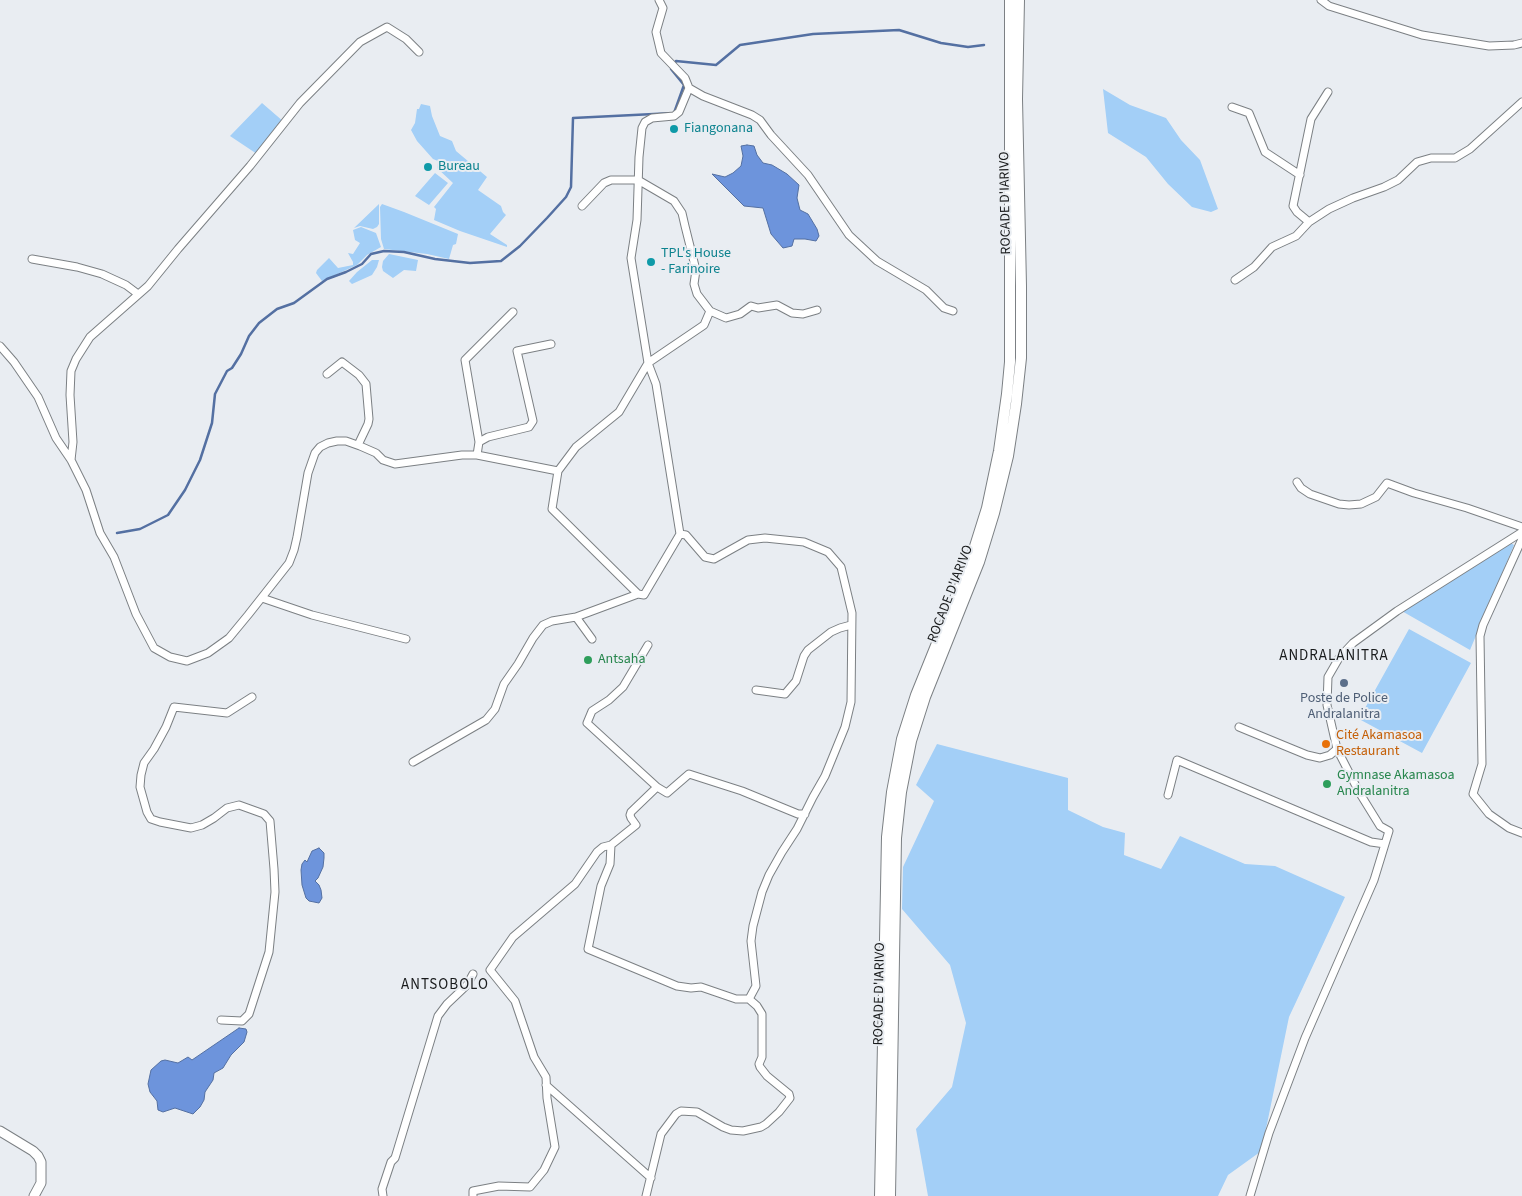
<!DOCTYPE html>
<html>
<head>
<meta charset="utf-8">
<style>
  body { margin:0 }
  canvas { display:block; background:#e9edf2 }
</style>
</head>
<body>
<canvas width="1522" height="1196"></canvas>
<script>
const c = document.querySelector('canvas').getContext('2d');
c.lineJoin = 'round';
function fill(path, color) { c.fillStyle = color; c.fill(path, 'evenodd'); }
const toPath = rows => new Path2D(rows.map(r => 'M' + r).join(''));
function stroke(path, color, width, dash) { c.strokeStyle = color; c.lineWidth = width; c.lineCap = dash ? 'butt' : 'round'; c.setLineDash(dash || []); c.stroke(path); }
function write(font, color, halo, rows, align = 'center') {
  c.font = font + ' "Source Sans 3",sans-serif'; c.lineWidth = 4; c.setLineDash([]); c.textBaseline = 'middle'; c.strokeStyle = halo; c.fillStyle = color; for (const [text, x, y, turn = 0] of rows) {
    c.save(); c.translate(x, y); c.rotate((+turn || 0) * Math.PI / 180); c.textAlign = isNaN(turn) ? turn : align; if (halo) c.strokeText(text, 0, 0); c.fillText(text, 0, 0); c.restore();
  }
}
fill(toPath([
  [1103,89,1130,105,1166,118,1181,140,1200,160,1218,209,1211,212,1192,207,1168,184,1146,157,1108,133],
  [262,103,284,122,257,154,230,136],
  [421,104,430,106,432,116,440,136,452,141,456,151,487,177,478,190,501,206,503,212,506,215,490,234,507,245,507,247,460,231,434,220,436,209,434,207,453,183,437,168,438,161,433,159,417,141,411,130,415,123,417,109,419,109],
  [435,173,448,183,429,205,415,196],
  [379,204,379,224,377,227,373,229,360,226,354,228],
  [382,204,404,212,458,234,456,244,453,245,449,259,427,254,384,249,381,239,380,207],
  [361,227,376,233,381,247,367,255,357,265,322,281,316,273,317,270,329,258,338,268,353,265,353,262,348,253,353,254,360,243,355,240,353,230],
  [389,254,418,260,416,271,404,270,393,278,383,271,382,267,383,261],
  [372,260,379,260,377,267,372,275,352,284,349,281,357,272],
  [1509,542,1514,545,1470,650,1400,610],
  [1409,629,1471,663,1422,753,1359,719],
  [937,744,1068,778,1068,810,1103,827,1125,833,1124,855,1161,869,1180,836,1245,864,1275,866,1345,897,1289,1017,1267,1124,1260,1152,1228,1175,1218,1196,928,1196,916,1129,952,1087,966,1023,950,965,902,909,903,867,934,801,916,785]
]), '#a3cff7');
const water = toPath([
  [747,145,754,146,757,155,763,163,772,165,787,174,799,185,797,198,800,210,808,214,817,229,819,236,816,241,805,239,794,239,792,246,783,248,771,234,763,208,744,206,712,174,725,177,733,173,741,166,743,156,741,146,747,145],
  [319,848,324,853,324,858,323,867,318,878,315,881,319,885,321,890,322,898,319,903,309,901,306,898,302,885,301,870,302,864,305,860,307,862,312,851,319,848],
  [239,1028,246,1029,247,1032,244,1042,231,1055,223,1068,214,1073,213,1080,205,1092,204,1100,200,1107,193,1114,175,1108,163,1112,158,1110,157,1101,150,1092,148,1084,151,1070,161,1061,165,1060,178,1063,188,1057,192,1060,239,1028]
]);
fill(water, '#6d94dc');
stroke(water, '#5470a2', 1);
stroke(toPath([
  [117,533,140,529,168,515,185,490,200,460,212,423,215,394,227,371,232,368,241,354,249,336,259,323,277,309,294,303,327,279,346,272,362,264,371,254,384,251,404,252,435,259,470,263,501,261,520,246,547,218,566,197,571,187,573,118,674,113,684,85,671,69,676,61,716,65,740,45,813,34,899,30,941,43,968,47,984,45]
]), '#5470a2', 2.5);
const minor = toPath([
  [659,0,663,8,656,32,661,53,685,78,689,88],
  [1321,0,1329,6,1422,35,1489,46,1514,45,1522,43],
  [1328,92,1311,119,1293,206,1297,212,1309,222,1329,209,1353,198,1384,187,1398,180,1417,162,1431,158,1455,158,1470,149,1522,102],
  [1232,107,1249,113,1265,152,1300,175],
  [582,206,604,183,611,180,638,180,674,201,682,213,685,226,696,270,694,284,697,294,710,311,704,325,648,363,619,412,576,447,558,471,552,509,638,594,644,595,680,534,686,535,705,557,714,559,748,540,765,538,804,542,828,552,841,567,852,613,851,702,845,727,825,776,813,797,797,829,782,852,769,875,762,892,753,926,751,941,756,986,749,999,757,1006,762,1014,762,1057,759,1064,760,1067,767,1076,789,1094,790,1098,779,1112,766,1124,761,1127,743,1131,731,1130,723,1127,697,1112,681,1111,676,1114,661,1134,646,1196],
  [32,259,77,267,102,274,126,285,138,294],
  [1235,280,1254,267,1272,247,1296,236,1309,222],
  [710,311,726,318,740,314,751,306,758,308,777,305,792,313,803,314,817,310],
  [0,346,14,362,38,397,56,438,71,460,86,490,100,533,114,557,136,614,154,648,170,657,187,661,208,653,229,638,248,615,289,563,294,550,297,537,308,473,315,453,320,447,328,443,337,441,346,441,360,446,376,453,383,460,395,464,462,455,477,455,558,471],
  [327,374,342,362,359,375,366,384,369,419,368,424,358,445],
  [479,442,465,360,513,312],
  [477,455,479,442,488,437,529,427,533,421,517,351,551,344],
  [71,460,73,442,70,395,71,371,76,359,90,337,148,286,178,249,250,166,300,103,360,42,387,27,406,39,419,52],
  [1297,482,1301,488,1310,494,1339,504,1349,505,1361,504,1376,497,1387,483,1414,493,1467,508,1522,527],
  [680,534,656,384,648,363,631,258,637,220,639,157,642,128,645,122,652,118,674,116,679,112,689,88,703,96,752,115,760,120,771,135,808,175,849,235,877,261,926,290,944,308,953,311],
  [1522,539,1483,625,1480,636,1482,764,1473,794,1489,814,1509,828,1522,833],
  [262,598,312,615,406,639],
  [576,617,592,639],
  [648,645,623,687,609,700,592,711,587,723,657,787],
  [756,690,785,694,796,681,804,656,808,650,831,632,840,628,851,625],
  [1239,727,1307,755,1320,758,1330,755,1337,749],
  [413,762,486,720,495,709,504,684,518,664,533,638,543,625,552,621,576,617,638,594],
  [1168,795,1177,760,1371,842,1385,844],
  [611,845,610,864,601,886,588,949,677,986,691,988,701,987,736,999,749,999],
  [221,1020,242,1021,249,1014,269,952,275,892,274,869,270,821,264,814,239,805,227,808,214,818,202,825,191,828,160,822,151,819,147,812,140,787,141,775,144,763,154,749,166,727,174,707,227,713,252,697],
  [546,1085,651,1178],
  [383,1196,382,1189,391,1162,395,1158,438,1016,447,1004,467,985,473,974],
  [473,1196,473,1191,499,1186,530,1187,544,1170,555,1147,547,1098,546,1077,534,1057,515,1001,490,970,513,937,575,884,597,852,603,847,611,845,636,825,631,818,630,815,631,812,657,787,667,793,689,774,742,791,798,814,805,814],
  [1250,1196,1269,1133,1305,1038,1374,880,1389,831,1380,826,1359,792,1337,749,1327,705,1328,677,1339,658,1353,643,1397,611,1522,532]
]);
const tertiary = toPath([
  [0,1131,33,1151,38,1156,41,1162,41,1183,34,1196]
]);
const secondary = toPath([
  [880,1196,887,837,892,792,902,739,916,695,971,559,987,508,999,451,1007,394,1010,362,1010,0],
  [890,1196,896,838,901,792,911,741,925,697,979,562,994,513,1008,456,1016,404,1021,358,1021,286,1017,99,1019,0]
]);
stroke(minor, '#7c8084', 9);
stroke(tertiary, '#7c8084', 11);
stroke(secondary, '#7c8084', 12);
stroke(minor, '#fff', 7);
stroke(tertiary, '#fff', 9);
stroke(secondary, '#fff', 10);
for (const [x, y, r, color] of [
  [674,129,5,"#0f9aa8"],
  [428,167,5,"#0f9aa8"],
  [651,262,5,"#0f9aa8"],
  [588,660,5,"#2e9e5b"],
  [1344,683,5,"#5c6f8a"],
  [1326,744,5,"#e8710a"],
  [1327,784,5,"#2e9e5b"]
]) { const dot = new Path2D(); dot.arc(x, y, r, 0, 2 * Math.PI); c.fillStyle = color; c.fill(dot); stroke(dot, '#e9edf2', 2); }
write('14px', '#0d838f', '#e9edf2', [
  ["Fiangonana",684,129],
  ["Bureau",438,167],
  ["TPL's House",661,254],
  ["- Farinoire",661,270]
], 'left');
write('14px', '#191b1c', '#e9edf2', [
  ["ROCADE D'IARIVO",1006,203,-91],
  ["ROCADE D'IARIVO",951,594,-69],
  ["ROCADE D'IARIVO",880,994,-89]
]);
write('14px', '#27864d', '#e9edf2', [
  ["Antsaha",598,660],
  ["Gymnase Akamasoa",1337,776],
  ["Andralanitra",1337,792]
], 'left');
write('14px', '#4e5e75', '#e9edf2', [
  ["Poste de Police",1344,699],
  ["Andralanitra",1344,715]
]);
write('14px', '#c56008', '#e9edf2', [
  ["Cité Akamasoa",1336,736],
  ["Restaurant",1336,752]
], 'left');
c.letterSpacing = '1px';
write('15px', '#191b1c', '#e9edf2', [
  ["ANDRALANITRA",1334,657],
  ["ANTSOBOLO",445,986]
]);
c.letterSpacing = '0px';
</script>
</body>
</html>
